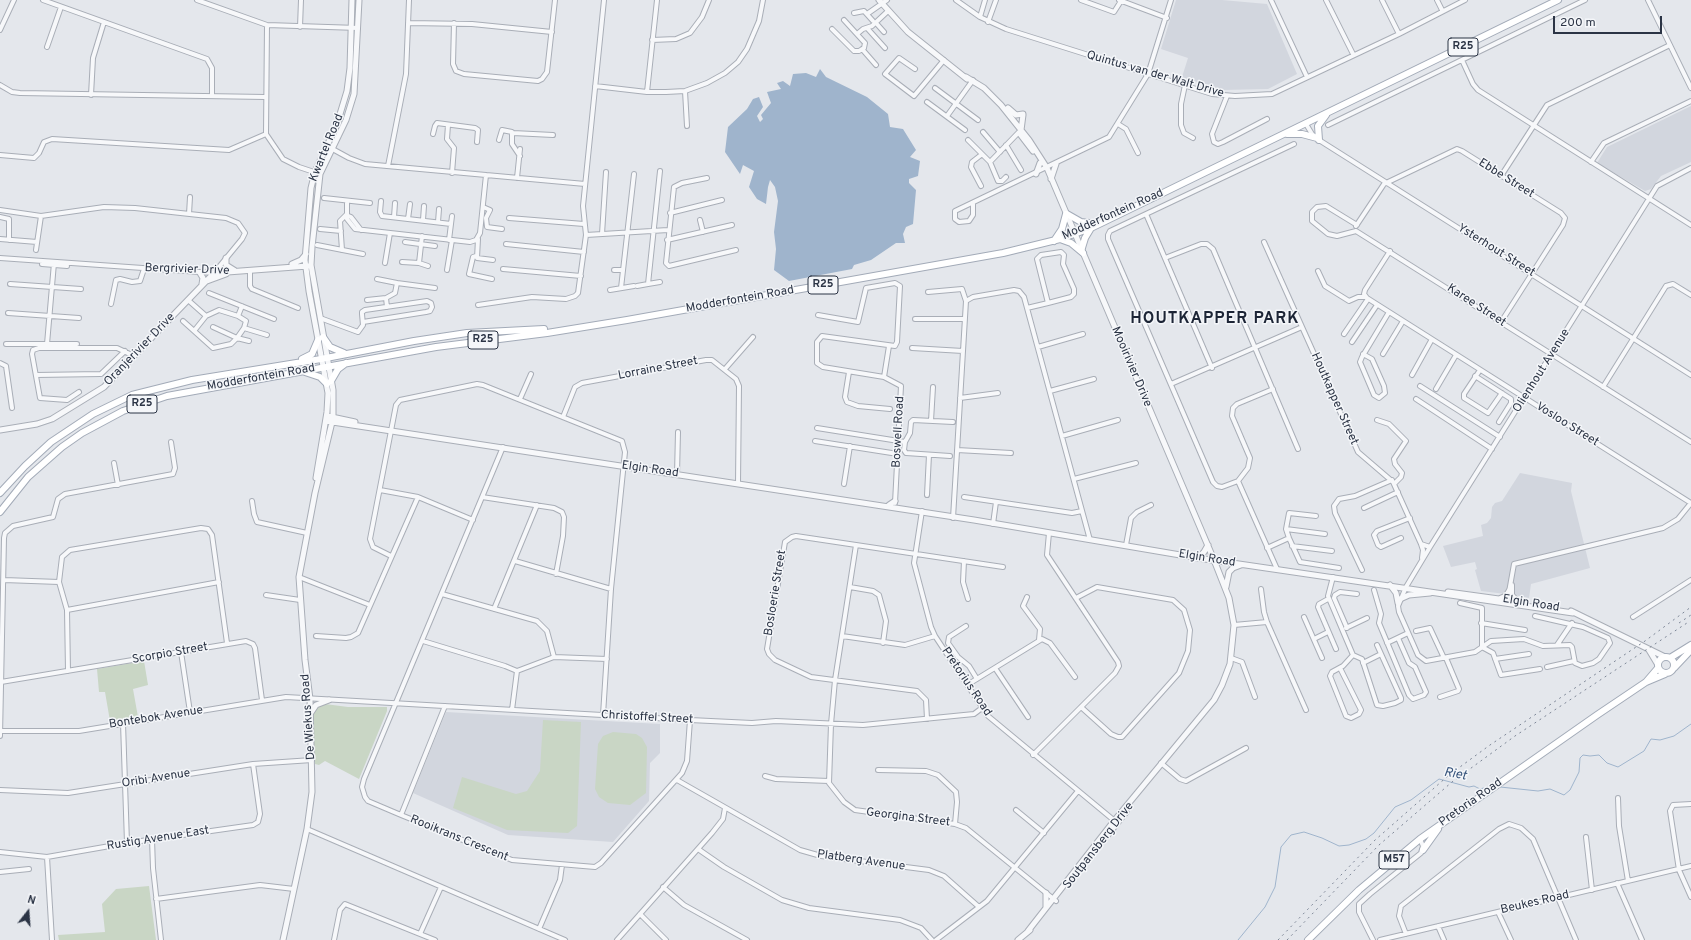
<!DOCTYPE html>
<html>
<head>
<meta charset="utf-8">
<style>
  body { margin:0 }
  #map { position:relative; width:1691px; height:940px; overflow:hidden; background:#e4e7ec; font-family:Overpass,sans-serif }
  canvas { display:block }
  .north { position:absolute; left:8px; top:892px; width:40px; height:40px; -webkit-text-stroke:3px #f4f6f9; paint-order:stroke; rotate:17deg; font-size:11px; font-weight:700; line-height:16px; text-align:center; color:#2b3445 }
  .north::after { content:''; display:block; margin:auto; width:14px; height:18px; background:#2b3445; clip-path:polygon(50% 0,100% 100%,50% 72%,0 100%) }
  .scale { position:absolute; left:1553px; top:16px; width:109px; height:18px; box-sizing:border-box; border:2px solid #2b3445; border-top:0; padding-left:5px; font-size:12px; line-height:14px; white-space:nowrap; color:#2b3445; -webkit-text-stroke:3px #f4f6f9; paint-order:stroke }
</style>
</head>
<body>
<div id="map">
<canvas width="1691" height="940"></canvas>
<div class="north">N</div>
<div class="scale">200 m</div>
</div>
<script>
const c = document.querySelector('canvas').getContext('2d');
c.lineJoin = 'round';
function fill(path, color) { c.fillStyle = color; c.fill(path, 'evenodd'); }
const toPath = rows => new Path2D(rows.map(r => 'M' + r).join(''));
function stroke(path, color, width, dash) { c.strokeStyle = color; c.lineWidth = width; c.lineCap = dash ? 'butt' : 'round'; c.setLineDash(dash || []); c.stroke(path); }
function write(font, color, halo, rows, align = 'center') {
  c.font = font + ' Overpass,sans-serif'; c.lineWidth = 3; c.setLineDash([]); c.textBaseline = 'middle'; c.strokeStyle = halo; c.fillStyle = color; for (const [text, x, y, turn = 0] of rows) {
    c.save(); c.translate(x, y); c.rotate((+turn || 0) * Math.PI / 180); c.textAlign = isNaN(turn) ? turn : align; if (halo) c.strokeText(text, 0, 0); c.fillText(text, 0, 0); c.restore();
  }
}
fill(toPath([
  [1176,0,1222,0,1267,4,1297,74,1268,89,1222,90,1182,77,1188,58,1161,49],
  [1691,106,1691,162,1661,176,1651,189,1645,191,1597,163,1607,147],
  [1520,473,1572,483,1571,491,1590,568,1531,584,1529,598,1514,595,1481,591,1475,570,1477,569,1475,562,1451,567,1443,546,1483,536,1481,525,1487,523,1491,518,1492,507,1495,503,1502,501],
  [446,712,660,724,660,753,650,763,649,801,613,842,508,835,413,793]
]), '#d2d6de');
fill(toPath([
  [144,661,148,685,133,689,138,717,110,721,105,692,99,692,97,669],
  [325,704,348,707,387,707,387,711,359,779,325,761,319,765,315,764,312,714,317,707],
  [543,720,581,722,577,826,568,833,507,830,453,808,462,777,516,794,527,791,540,771],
  [613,732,636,734,642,738,647,747,646,793,630,805,608,803,599,797,595,789,598,744,603,736],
  [149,886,156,940,59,940,58,935,105,932,102,904,116,889]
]), '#c9d6c5');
fill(toPath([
  [820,69,826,77,867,97,888,114,890,127,903,129,916,150,910,157,920,161,918,176,909,179,909,183,916,190,913,224,906,227,903,234,905,243,896,243,871,260,854,265,852,269,789,281,774,270,776,249,774,232,778,201,775,187,770,180,768,187,766,204,757,199,749,187,754,171,743,165,740,174,725,152,728,127,747,109,753,99,759,97,763,107,757,116,760,122,763,119,761,115,771,103,767,92,781,89,777,83,783,81,790,86,793,74,806,73,816,77]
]), '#9fb4cc');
stroke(toPath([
  [1500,787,1538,791,1550,789,1564,795,1570,790,1579,772,1580,758,1583,755,1590,756,1599,755,1607,763,1618,767,1644,751,1651,739,1660,740,1674,736,1691,724],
  [1238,940,1265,907,1275,887,1281,847,1291,835,1304,832,1322,838,1339,846,1349,845,1366,839,1374,833,1395,807,1411,800,1439,779,1469,787,1474,786,1480,789,1491,786]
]), '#9fb4cc', 1);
const minor = toPath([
  [43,0,207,59,212,68,212,96],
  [197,0,267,25,358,28],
  [956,0,980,17,1006,29,1212,94,1235,96,1272,94,1399,34,1465,0],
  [1081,0,1114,12,1121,1],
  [1119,0,1167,18],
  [1271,0,1307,77],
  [1326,0,1353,54],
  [1382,0,1399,34],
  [1437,0,1442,10],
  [1648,0,1691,88],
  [854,13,864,11,873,21],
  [867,14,887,0],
  [980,17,985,0],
  [988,22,996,0],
  [408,23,472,24,552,32],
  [454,23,453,64,456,71,464,74,538,81,542,79,547,72,555,0],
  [876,23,884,32],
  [267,25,266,134,283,159,299,167,317,173],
  [300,27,301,0],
  [867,28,885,48],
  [832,29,854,51,859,51,864,48,865,43,844,20],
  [0,30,14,0],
  [857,34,863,29,872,26,888,11],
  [652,40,676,39,690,33,702,17,709,0],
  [47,47,61,7],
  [862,49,876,65],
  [1462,60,1473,84,1478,90,1691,225],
  [915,69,899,58,885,74,914,96,944,60],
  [0,85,12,92,20,93,265,97],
  [1185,85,1181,104,1181,125,1184,133,1193,138],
  [595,86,647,92,666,92,685,91,707,83,725,73,738,62,747,49,759,21,763,0],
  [935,88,978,120],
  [685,91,687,126],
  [647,92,657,0],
  [91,95,93,58,104,22],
  [1227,96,1212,134,1214,142,1218,144,1223,142,1267,119],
  [927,102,965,130],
  [947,116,973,80],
  [1118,124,1126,129,1138,153],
  [1306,124,1312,134,1319,140,1691,375],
  [448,125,447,139,454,148,452,173],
  [1328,125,1585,0],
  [983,132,1000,152],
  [513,133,553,135],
  [433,134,435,126,437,123,475,128,478,130,477,142],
  [499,140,502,130,512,132,512,144,520,156],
  [968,140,990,162,1019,132],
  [1006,145,1021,170],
  [327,146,349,158,365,164,585,184],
  [0,155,34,158,39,153,44,142,52,139,229,150,266,134],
  [990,162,998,181,1002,181,1006,177],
  [1591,162,1604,143,1691,101],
  [388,166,406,74,409,0],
  [1501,176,1547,105,1670,45],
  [517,178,520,149],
  [707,178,682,183,674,187,666,263,669,266,736,250],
  [981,186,971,167,972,162,981,155],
  [324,198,370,203],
  [347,201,347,219,355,229,470,242,476,240,480,233,486,175],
  [381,201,380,212,382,216,451,224],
  [973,204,973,215,969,221,959,222,955,219,955,211,1109,137,1148,74,1171,0],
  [483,207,490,210,486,218,487,227,502,229],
  [0,210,41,216,104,207,135,208,226,218,238,223,245,233,242,239,214,273,0,258],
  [670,213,722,200],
  [189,214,190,197],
  [1146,214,1212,368],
  [346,215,351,217,361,230],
  [0,217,9,219,9,240],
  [394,217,395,203],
  [509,218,584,224],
  [408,219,410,204],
  [423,220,424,206],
  [700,220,703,232],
  [438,222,439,209],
  [1357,225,1326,206,1317,207,1312,212,1312,221,1328,234,1337,236,1356,231,1691,442],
  [1356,226,1384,184,1457,149,1462,151,1561,213,1565,218,1563,225,1501,322],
  [320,229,341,231],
  [602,234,606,172],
  [586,235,668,230],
  [422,236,419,263,428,266],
  [0,239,37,242],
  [478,239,477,258,493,260],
  [449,240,452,216],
  [667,240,732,225],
  [405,242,435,246],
  [1264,242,1358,452,1393,482,1421,544,1430,547],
  [506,244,584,252],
  [317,245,363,254],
  [36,250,41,216],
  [342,250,340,221,346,215],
  [1390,251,1365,290,1364,294,1367,298,1691,503],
  [476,256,473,257,469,274,492,279],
  [1165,258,1201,244,1207,244,1213,249,1298,449],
  [402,262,419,263],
  [385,263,390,233],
  [42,264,67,266],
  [503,269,581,276],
  [250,270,250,286,252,289,298,308],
  [447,270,452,240],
  [614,270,623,270],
  [1318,271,1325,286,1349,301,1358,297,1365,297],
  [377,279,397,283],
  [660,282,648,284,660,171],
  [10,284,81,289],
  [637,286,648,284],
  [621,288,634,174],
  [610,290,634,286],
  [928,292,962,289,966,301],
  [209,293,274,319],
  [386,298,395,293,397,283,435,288],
  [188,300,206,316,219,310,238,316],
  [367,300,386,298,387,307],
  [966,301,973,297,1014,290,1019,291,1024,297,1090,540],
  [111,304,116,280,120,279,132,282,140,281,144,269],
  [478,305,532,297,566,299,575,296,578,293,586,235,583,206,604,0],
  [242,306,238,316,246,321,244,328,267,335],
  [1027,308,1048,303,1071,297,1074,294,1074,289,1063,264,1064,255,1061,252,1041,255,1037,259,1048,303],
  [8,313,79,318],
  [818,315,858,322,866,288,895,283,900,286,897,342,895,346,822,336,817,342,817,363,823,367,884,377,901,386,895,503],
  [320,318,358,332,363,325,362,314,362,312,365,310,427,301,431,303,432,307,430,311,426,312,363,322],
  [915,319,964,319],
  [183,321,213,348,231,344,237,338,213,327],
  [244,328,237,338,249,341],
  [194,331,206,316],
  [1344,334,1368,299],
  [1352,342,1377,305],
  [6,344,77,344],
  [47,344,54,263],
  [1038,347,1083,334],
  [912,348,963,351],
  [1363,354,1372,359,1384,386,1385,393,1379,398,1374,395,1360,362,1362,357,1389,312],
  [1383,354,1403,321],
  [0,363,6,366,12,408],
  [725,369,753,337],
  [1480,370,1464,394,1464,398,1488,413,1502,393],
  [849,372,845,397,847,402,858,406,890,409],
  [36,375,101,374,125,351],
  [1412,375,1432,339],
  [1475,376,1511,399,1511,403,1499,422],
  [884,377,889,346],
  [1171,384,1302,327],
  [1420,386,1500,437],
  [1603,387,1666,286,1673,284,1691,295],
  [1436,389,1456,355],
  [1050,391,1094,379],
  [79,392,67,400,40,398,32,354,33,350,39,348,117,348,134,356],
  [960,398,998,393],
  [520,399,531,374],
  [1416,399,1492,449],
  [563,417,575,387,582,383,706,360,712,360,736,379,739,386,738,484],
  [1377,420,1389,424,1406,441,1394,459,1395,464,1402,473,1401,477,1394,484],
  [931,421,933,387],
  [817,428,905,442],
  [1062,436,1118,420],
  [815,441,898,454],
  [503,447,364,779,362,787,365,797,368,801,401,815,512,860,595,867,601,863,682,773,687,761,690,720],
  [957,450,1011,453],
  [950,456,906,453,904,450,905,442,910,433,911,422,913,420,953,422],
  [114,463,118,485],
  [677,474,678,432],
  [1074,479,1136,463],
  [1238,481,1222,487,1217,486,1213,482,1108,239,1108,235,1110,231,1294,144],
  [1238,481,1248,468,1250,458,1232,416,1233,408,1237,404,1273,389],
  [1238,481,1277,569],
  [844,484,850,446],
  [380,490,418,497,473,520],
  [927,495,929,455],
  [482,497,554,508,562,512,564,517,563,536,556,574],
  [964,497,1072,513,1082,511],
  [252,501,254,514,257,522,307,533],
  [1364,508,1398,492],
  [922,511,914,563,931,627,935,636,988,716,1116,822],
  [1316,516,1289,513,1286,529,1289,538,1300,562,1339,568],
  [953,518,966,301],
  [993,524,996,502],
  [1286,529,1325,534],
  [1401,538,1381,547,1378,545,1374,535,1377,531,1410,518],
  [1421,544,1423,550,1422,558],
  [856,545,835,680,831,724,829,783,844,802,855,810,955,824,966,828,1056,901],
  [1126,545,1131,518,1137,512,1151,505],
  [1292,546,1332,551],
  [1267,548,1289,538],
  [391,556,373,547,370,539,396,405,400,400,477,384,483,385,622,441,625,452,611,589,603,715],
  [515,561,611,589],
  [964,561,963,582,968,599],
  [1362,570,1335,513,1334,506,1339,499,1355,496,1392,480],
  [299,577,370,605],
  [1333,577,1328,596,1353,655],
  [4,580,59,582],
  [1512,585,1512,595,1519,602],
  [850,587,873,591,879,595,886,621,883,643],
  [1261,589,1264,612,1267,622],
  [1374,590,1381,614,1379,623,1409,695,1413,699,1424,695,1426,692,1415,667,1409,663,1398,638],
  [442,594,537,621,547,631,554,657],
  [266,595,300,600],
  [1027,597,1023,606,1040,629,1039,640],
  [1076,598,1097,587,1173,600,1184,610,1190,630,1188,651,1179,673,1122,737,1118,737,1111,734,1081,707],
  [1328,599,1319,604,1318,607,1336,649],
  [1460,603,1482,608,1482,647],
  [1507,603,1514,564,1663,528,1678,519,1691,503],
  [494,609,537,505],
  [67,610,219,582],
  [1535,616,1583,627,1608,638,1610,643,1599,659,1593,663,1582,666,1575,663,1572,647,1570,645,1543,646,1524,639,1491,641,1475,652,1426,661,1418,655,1399,612,1398,606,1406,587,1430,547,1657,186,1691,168],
  [1304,617,1322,658],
  [1633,617,1691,580],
  [1481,623,1525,630],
  [1234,625,1267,622,1306,710],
  [966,626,949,637,948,643,958,657,969,666,977,679],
  [1346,628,1367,618],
  [1347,628,1334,598,1335,595,1340,592,1357,594],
  [1416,631,1430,628,1444,658],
  [316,636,346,638,351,637,358,633,418,497],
  [842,636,905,645,935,636],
  [1314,639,1328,632],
  [423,641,505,666,517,671],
  [1387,643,1408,633],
  [1557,645,1572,623],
  [1482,647,1493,653,1501,675,1540,669],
  [181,652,190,712],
  [1353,655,1362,659,1377,705,1383,706,1395,703,1401,700,1401,698,1377,645],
  [1231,658,1242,662,1255,697],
  [1495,659,1529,654],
  [1363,663,1381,654],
  [1547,667,1574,661],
  [995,668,1028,717],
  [1340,668,1361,710,1359,714,1351,718,1346,716,1330,676,1332,672,1343,666,1353,655],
  [68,671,67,610,59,582,62,557,70,550,201,528,208,529,212,535,227,643],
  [1,682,246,641,253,644,255,648,262,700],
  [967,685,1042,639,1050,643,1075,677],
  [1440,697,1458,691,1459,689,1446,658],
  [512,710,517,671,554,657,607,659],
  [927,719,926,700,917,691,811,677,775,660,769,654,767,649,785,542,792,537,796,536,1003,567],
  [123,723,127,843],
  [0,731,79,731,286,697,690,720,752,723,776,721,863,725,974,714,982,708],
  [0,736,4,538,5,533,13,526,53,517,58,499,65,494,173,474,175,468,171,442],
  [1033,755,1115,673,1119,666,1118,662,1047,555,1049,533],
  [1161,763,1180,779,1186,781,1246,748],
  [878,770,926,771,938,775,956,792,957,802,955,824],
  [765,776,776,779,829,781],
  [677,780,800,850,821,856,929,870,944,876,979,907],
  [0,790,68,793,253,764,312,760],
  [1618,798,1619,826,1628,881],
  [1691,804,1673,805,1670,811,1679,870,1691,897],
  [1016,810,1044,833],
  [401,815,445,706],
  [307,829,565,940],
  [1586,837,1592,890],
  [152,839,153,868,161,940],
  [698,849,724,867,782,900,809,908,900,920,921,928,932,940],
  [0,852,47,857,127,843,253,825,258,822,260,814,253,764],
  [47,857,52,940],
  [0,872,29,869],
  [1617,883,1642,940],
  [663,887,684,905,747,940],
  [156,899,260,885,294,889],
  [1498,912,1511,940],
  [640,914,666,940],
  [1438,926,1444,940],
  [539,929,560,880,562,865],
  [420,934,441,887],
  [1406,934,1399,916,1401,906,1499,829,1509,824,1521,828,1533,839,1576,940],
  [334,940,340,910,345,904,435,940],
  [617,940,712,833,723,819,725,808],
  [936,940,987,901,1078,791],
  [1373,940,1359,912,1359,904,1370,894,1421,853,1423,846,1420,839],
  [1380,940,1691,866]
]);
const tertiary = toPath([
  [879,0,908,32,967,79],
  [966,77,984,88,1001,105,1029,140,1047,168,1214,560,1229,598,1234,625,1230,664,1222,685,1214,700,1114,821,1028,931],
  [1008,108,1016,115,1023,114],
  [1021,130,1023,115],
  [1020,134,1033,151],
  [1036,174,1040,163],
  [1051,179,1056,164],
  [226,258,226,265,234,270],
  [292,264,301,260,306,254],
  [200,273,203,278,202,284],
  [207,281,226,274],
  [327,416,355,422],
  [326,421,974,520,1198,558,1573,613],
  [0,430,37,424,52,419,104,387,214,273,308,266],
  [316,478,327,412,328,393,309,291,305,260,311,188,315,172,337,124,347,91,350,68,352,0],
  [889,505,895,501],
  [1198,558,1204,552,1208,545],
  [1390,585,1396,593,1398,603],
  [1226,587,1229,572,1233,568,1241,565],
  [1448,592,1506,600],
  [1400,599,1409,595,1430,593],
  [1499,599,1506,596,1509,591],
  [1571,611,1665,657],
  [1649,650,1658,665],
  [310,714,316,705,329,700],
  [1106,837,1126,812],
  [1046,907,1046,893],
  [283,940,307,829,312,792,310,699,305,660,299,577,315,493,333,418,333,390,311,265,312,247,320,174,346,120,354,94,359,0],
  [1018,940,1030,930]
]);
const primary = toPath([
  [1287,134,1302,134,1317,138],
  [1319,140,1318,126,1326,115],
  [1067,214,1081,222,1097,224],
  [1060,239,1071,243,1083,253],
  [1054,241,1062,229,1066,214],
  [1081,251,1085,238,1091,228],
  [323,337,330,347,344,353],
  [302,359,312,354,318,340],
  [305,372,320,377,327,384],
  [331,381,338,369,346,363],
  [0,493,25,466,51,442,93,414,132,395,192,380,321,359,414,341,467,333,544,329],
  [0,512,28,477,62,447,82,433,123,411,167,396,436,347,547,333,627,320,1003,253,1060,239,1091,228,1124,212,1558,0],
  '1658 665a8 8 0 1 1 16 0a8 8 0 1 1-16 0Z',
  [1670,658,1691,645],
  [1674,668,1691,650],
  [1646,682,1658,668],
  [1423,850,1438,829],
  [1308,940,1359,890,1420,839,1597,715,1646,682,1665,674]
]);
stroke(minor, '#a9aeb7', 6);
stroke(tertiary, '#a9aeb7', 7);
stroke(primary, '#a3abb8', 8);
stroke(minor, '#f7f8fa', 4);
stroke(tertiary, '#f7f8fa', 5);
stroke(primary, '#fff', 6);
stroke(toPath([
  [1679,623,1691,615],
  [1278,940,1374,841,1449,775,1490,745,1645,641,1691,607],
  [1287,940,1379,845,1452,782,1515,736,1687,623]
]), '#7d8696', 1, [2, 4]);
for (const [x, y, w] of [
  [1463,47,30],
  [823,285,30],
  [483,340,30],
  [142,404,30],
  [1394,860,30]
]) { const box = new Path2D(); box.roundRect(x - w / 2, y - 9, w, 18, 3); c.fillStyle = '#f4f6f9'; c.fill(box); stroke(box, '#2b3445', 1); }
write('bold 11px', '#2b3445', null, [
  ["R25",1463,47],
  ["R25",823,285],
  ["R25",483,340],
  ["R25",142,404],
  ["M57",1394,860]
]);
write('12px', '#2b3445', '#f4f6f9', [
  ["Quintus van der Walt Drive",1155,75,16],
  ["Kwartel Road",327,148,-68],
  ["Ebbe Street",1506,179,32],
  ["Modderfontein Road",1113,215,-24],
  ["Ysterhout Street",1496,251,32],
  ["Bergrivier Drive",187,270,2],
  ["Modderfontein Road",740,300,-10],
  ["Karee Street",1476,306,33],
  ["Oranjerivier Drive",140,350,-46],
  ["Mooirivier Drive",1131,367,67],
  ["Lorraine Street",658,369,-11],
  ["Olienhout Avenue",1542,371,-58],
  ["Modderfontein Road",261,378,-10],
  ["Houtkapper Street",1334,399,66],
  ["Vosloo Street",1567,425,32],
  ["Boswell Road",899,432,-87],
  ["Elgin Road",650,470,8],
  ["Elgin Road",1207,559,9],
  ["Bosloerie Street",776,593,-81],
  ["Elgin Road",1531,604,9],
  ["Scorpio Street",170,654,-10],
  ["Pretorius Road",966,682,56],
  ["De Wiekus Road",309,717,-94],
  ["Bontebok Avenue",156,718,-9],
  ["Christoffel Street",647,718,3],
  ["Oribi Avenue",156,779,-9],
  ["Pretoria Road",1471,803,-35],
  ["Georgina Street",908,818,7],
  ["Rustig Avenue East",158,839,-9],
  ["Rooikrans Crescent",459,839,22],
  ["Soutpansberg Drive",1099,846,-52],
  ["Platberg Avenue",861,861,8],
  ["Beukes Road",1535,903,-13]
]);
write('italic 13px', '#34527a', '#f4f6f9', [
  ["Riet",1455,775,10]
]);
c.letterSpacing = '1px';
write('bold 16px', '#1d2536', '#f4f6f9', [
  ["HOUTKAPPER PARK",1215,320]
]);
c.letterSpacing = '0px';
</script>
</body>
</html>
